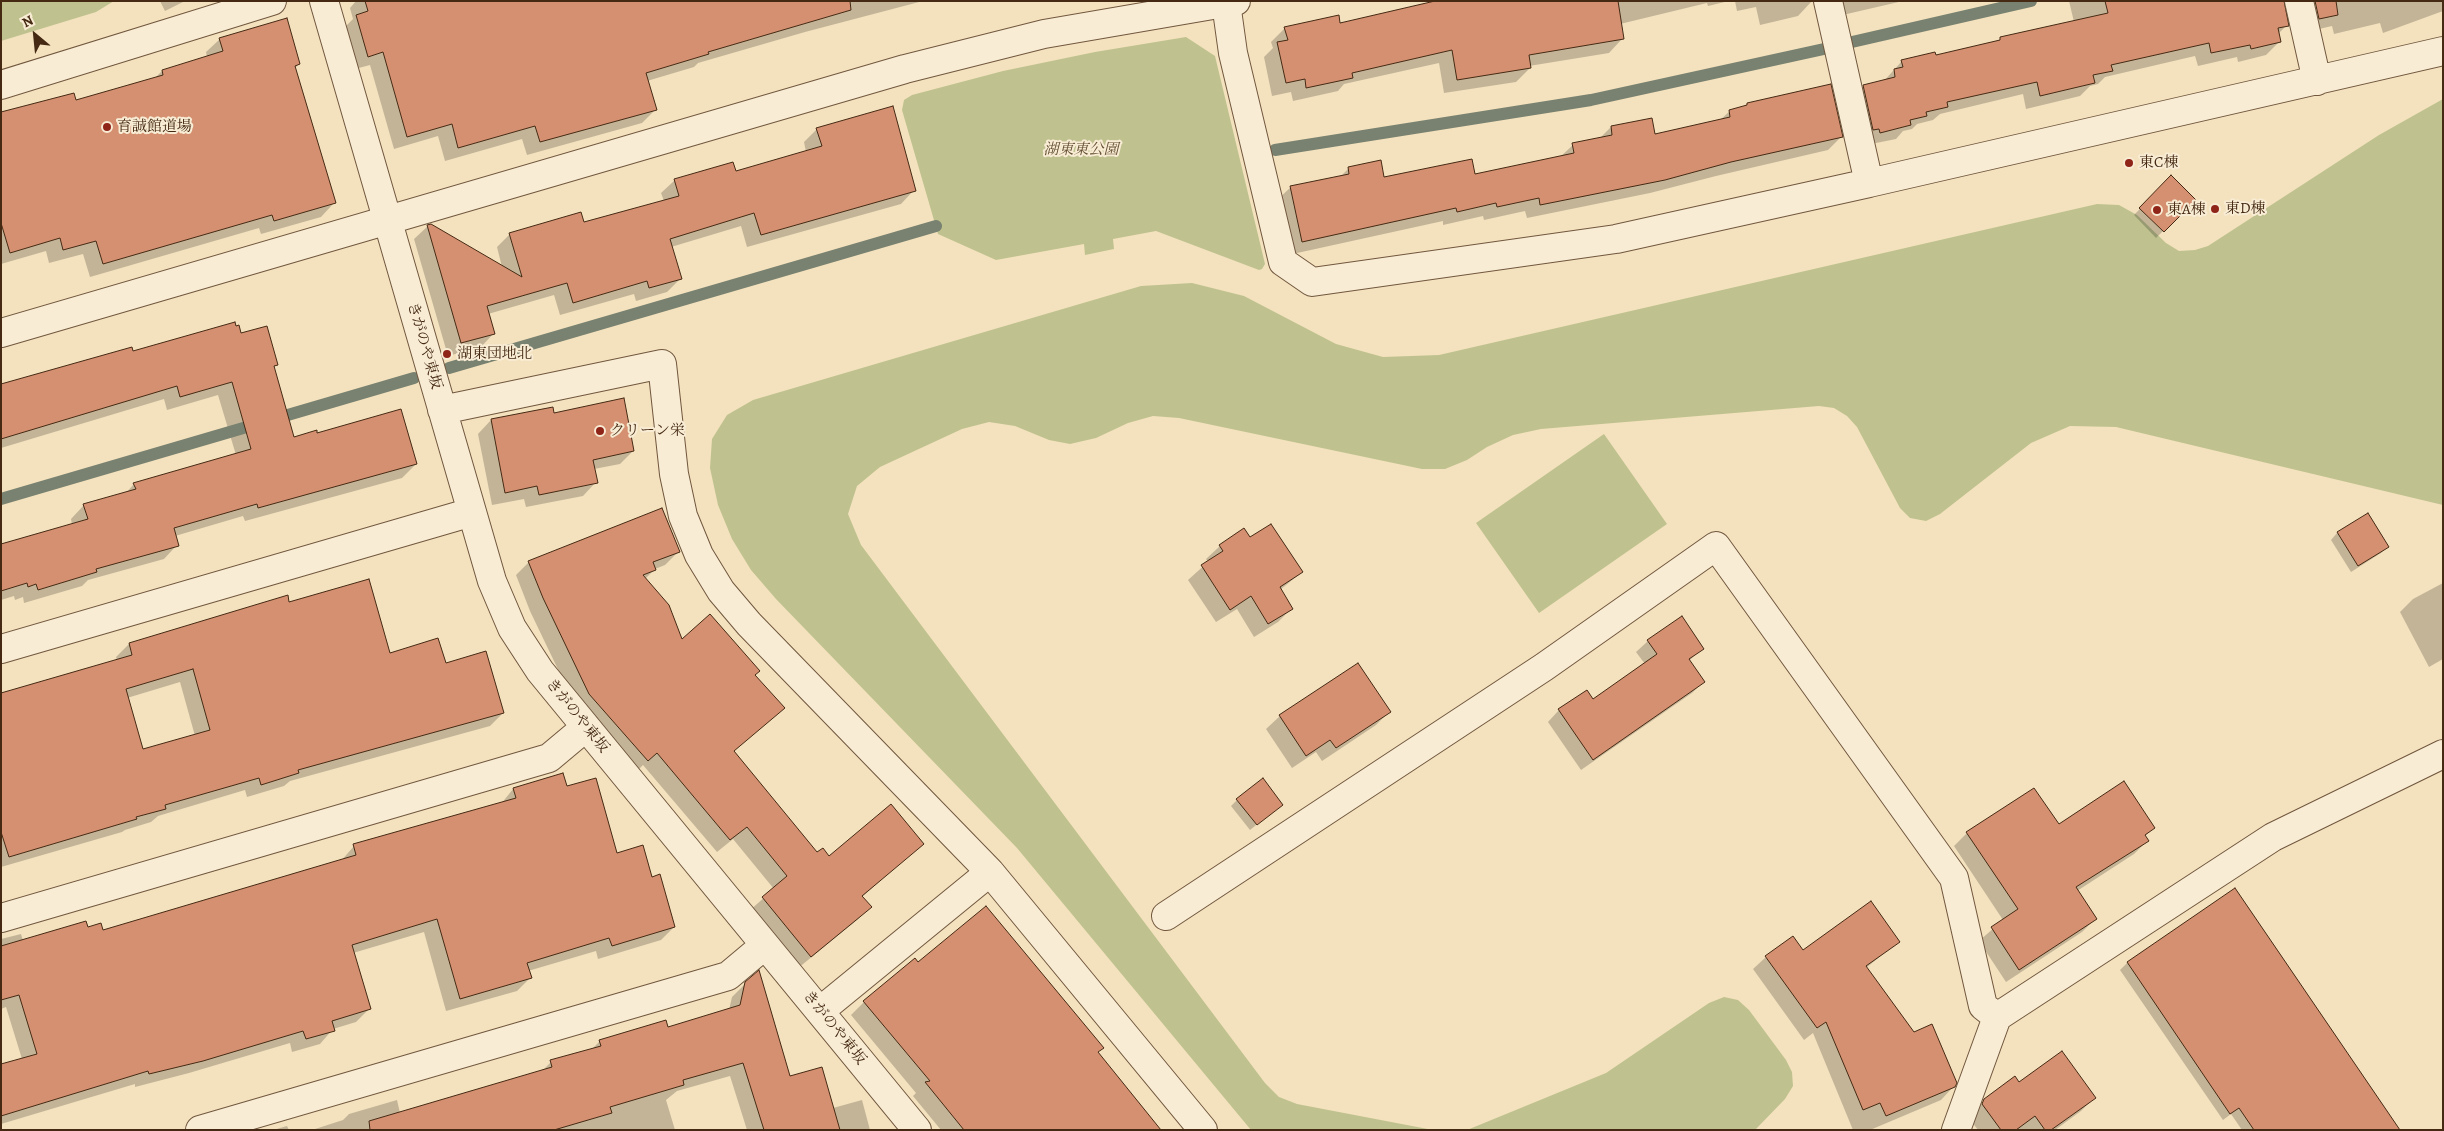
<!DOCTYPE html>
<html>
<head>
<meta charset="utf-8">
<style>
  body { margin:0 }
  #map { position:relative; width:2444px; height:1131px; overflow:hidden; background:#f4e2be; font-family:Alegreya,serif }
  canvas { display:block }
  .frame { position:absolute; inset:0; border:2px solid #452913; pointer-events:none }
  .north { position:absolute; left:10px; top:10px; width:50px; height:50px; -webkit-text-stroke:4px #f8ecd5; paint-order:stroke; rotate:332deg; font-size:14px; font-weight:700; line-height:20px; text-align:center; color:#452913 }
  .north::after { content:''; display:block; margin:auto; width:18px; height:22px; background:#452913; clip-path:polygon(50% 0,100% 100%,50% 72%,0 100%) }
</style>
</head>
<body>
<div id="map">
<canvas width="2444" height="1131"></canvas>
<div class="frame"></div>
<div class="north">N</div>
</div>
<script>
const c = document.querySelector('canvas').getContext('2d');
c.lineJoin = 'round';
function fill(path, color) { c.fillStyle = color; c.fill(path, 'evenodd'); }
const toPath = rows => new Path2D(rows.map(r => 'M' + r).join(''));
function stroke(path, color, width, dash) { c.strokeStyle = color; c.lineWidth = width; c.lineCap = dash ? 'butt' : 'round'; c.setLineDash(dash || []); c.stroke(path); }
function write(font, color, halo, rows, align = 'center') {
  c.font = font + ' Alegreya,"Noto Serif JP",serif'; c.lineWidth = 4; c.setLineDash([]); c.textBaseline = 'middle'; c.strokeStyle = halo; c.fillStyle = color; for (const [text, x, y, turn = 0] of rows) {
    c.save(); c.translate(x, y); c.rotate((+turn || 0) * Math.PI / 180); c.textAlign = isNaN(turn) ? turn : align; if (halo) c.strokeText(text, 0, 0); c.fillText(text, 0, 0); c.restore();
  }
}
fill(toPath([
  [1,1,114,1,96,12,1,41],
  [1186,37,1215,56,1265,264,1262,269,1259,270,1156,231,1113,239,1114,249,1085,255,1084,244,996,260,938,234,902,110,904,100,912,95,1003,71,1095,52],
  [2443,99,2443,505,2116,427,2070,426,2031,443,1940,514,1926,521,1910,518,1900,508,1857,427,1847,416,1834,408,1819,406,1541,429,1513,435,1487,447,1467,460,1445,469,1422,469,1179,418,1153,416,1128,423,1096,438,1070,444,1049,440,1015,426,989,422,962,429,880,467,857,486,848,514,861,545,1265,1083,1279,1097,1297,1104,1433,1130,1251,1130,1017,848,776,599,751,570,732,539,718,505,710,468,712,439,727,415,753,400,1141,286,1192,283,1244,296,1336,344,1383,357,1439,355,2097,204,2119,205,2137,215,2166,243,2179,251,2195,250,2208,246,2379,135],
  [1604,434,1667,524,1539,613,1476,523],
  [1724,997,1738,1000,1749,1010,1786,1060,1792,1072,1793,1086,1785,1099,1755,1130,1467,1130,1606,1073,1709,1003]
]), '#bfc28f');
fill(toPath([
  [160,1,185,1,165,11],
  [356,1,923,1,805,32,698,63,694,67,647,81,656,109,642,123,527,155,522,139,445,161,438,136,394,149,370,65,355,69,343,29,353,19,350,8],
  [1439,1,1729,1,1708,6,1707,3,1620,24,1622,39,1609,53,1529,66,1530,68,1516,82,1444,93,1439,63,1344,84,1338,91,1293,101,1291,92,1272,96,1264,57,1273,48,1271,42,1285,28,1339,24],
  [1735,1,1812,1,1798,16,1760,25,1756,7,1737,11],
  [1822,1,1903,1,1834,17],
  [2069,1,2261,1,2287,25,2278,34,2280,41,2266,55,2238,62,2237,57,2198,66,2195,56,2105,77,2098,84,2090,86,2080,96,2026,109,2023,94,1940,114,1933,120,1917,124,1912,129,1903,131,1896,139,1866,145,1850,100,1864,86,1883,82,1902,61,1935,56,2074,22],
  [2299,1,2443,1,2443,11,2383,33,2380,23,2334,34,2332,26,2306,32],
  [220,39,299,64,295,68,334,203,321,217,261,234,259,228,90,277,83,254,49,263,46,251,1,264,1,119,75,102,154,79,162,71,207,57,206,52],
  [1747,104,1841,137,1828,150,1716,176,1650,193,1527,218,1525,211,1484,220,1483,216,1443,225,1443,221,1288,255,1277,200,1291,187,1340,177,1349,168,1383,178,1474,175,1560,157,1573,145,1599,139,1611,127,1654,135,1720,120,1730,111,1743,108],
  [817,129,914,190,901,204,747,247,741,226,671,247,680,279,667,292,636,301,634,294,560,315,554,295,488,314,494,333,481,347,448,356,414,239,428,226,502,267,497,247,510,234,583,224,664,201,661,193,675,180,735,173,806,152,804,142],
  [2171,177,2194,200,2156,238,2134,215],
  [240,335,276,365,273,368,294,438,316,434,416,464,402,478,245,521,243,516,175,536,177,545,164,559,88,580,82,586,24,603,23,597,15,600,14,596,1,600,1,544,72,525,71,519,84,505,125,494,134,484,236,455,218,395,167,410,164,399,1,448,1,392,132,353],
  [552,408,553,414,633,451,620,464,594,469,596,482,583,496,526,507,524,499,492,505,478,434,491,420],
  [2367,515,2387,547,2381,553,2351,572,2331,540,2337,533],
  [1249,539,1302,572,1280,590,1291,609,1278,622,1254,637,1237,609,1216,622,1188,580,1208,562,1206,559,1220,546],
  [678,552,665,565,655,569,645,579,681,641,754,675,783,708,733,752,817,854,829,857,922,844,862,897,870,907,857,920,797,969,749,911,774,889,733,839,717,852,643,765,634,774,576,707,530,611,516,575,529,562],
  [2443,583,2443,659,2429,667,2400,612,2413,599],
  [287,597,289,604,389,654,445,664,503,713,490,726,290,781,284,786,247,797,245,790,158,816,151,822,125,830,122,832,1,867,1,693,117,661,116,657,129,644],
  [180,682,195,736,142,751,127,698],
  [1681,618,1702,648,1689,661,1703,682,1692,693,1581,770,1548,722,1559,710,1587,691,1593,701,1645,664,1636,652,1648,641],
  [1389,712,1376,725,1322,761,1316,752,1292,768,1266,729,1280,716],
  [566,787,616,854,651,878,674,927,661,940,598,959,596,951,528,971,530,978,517,991,446,1011,424,932,353,953,369,1009,356,1022,333,1029,320,1044,292,1052,290,1043,189,1073,135,1087,135,1084,1,1124,1,1065,22,1059,6,1007,1,1009,1,939,21,934,23,941,87,929,102,931,341,861,354,846,501,804,513,789],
  [1237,800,1281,805,1250,830,1231,806],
  [2058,826,2153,828,2144,837,2147,841,2134,854,2077,891,2095,919,2082,932,2006,982,1979,941,2003,920,1954,846,1967,833],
  [2234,890,2398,1130,2242,1130,2231,1114,2223,1120,2120,970,2127,963],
  [1899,941,1866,968,1954,1086,1941,1100,1870,1130,1853,1130,1813,1033,1804,1040,1753,969,1766,957],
  [918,964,1097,1053,1160,1130,941,1130,913,1096,916,1093,851,1015,864,1002],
  [746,983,790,1078,833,1108,862,1100,870,1130,747,1130,730,1076,677,1091,666,1100,675,1130,312,1130,343,1120,349,1114,397,1100,400,1113,541,1072,551,1062,591,1050,600,1041,667,1028,729,1010,732,997],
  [2018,1084,2094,1098,2081,1111,2055,1130,1978,1130,1969,1118,1971,1114,1985,1100],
  [287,1126,289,1130,273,1130]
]), '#0003');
stroke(toPath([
  [1852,42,2031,1],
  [1275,150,1591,100,1824,49],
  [449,368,936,226],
  [1,499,414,378]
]), '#798270', 12);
const building = toPath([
  [365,1,850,1,851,10,708,52,709,54,646,73,657,110,540,142,535,126,458,148,452,124,407,137,383,52,368,57,356,15,368,11,365,1],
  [1435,1,1618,1,1624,39,1529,55,1531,68,1457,80,1452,50,1352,73,1353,78,1306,88,1305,79,1286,83,1277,42,1288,40,1284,27,1339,15,1340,23,1435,1],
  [2105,1,2284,1,2289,26,2278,28,2281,42,2251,49,2250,45,2211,53,2209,43,2111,65,2113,71,2093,75,2095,83,2040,96,2037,82,1947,102,1948,107,1926,112,1927,116,1910,120,1911,125,1880,133,1879,129,1873,130,1863,85,1895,77,1894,69,1903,67,1901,60,1935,52,1936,55,2000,40,2000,37,2108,13,2105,1],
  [2315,1,2336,1,2338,15,2319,19,2315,1],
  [287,18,300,64,295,66,336,203,274,221,272,215,103,264,96,241,63,250,60,238,10,253,1,223,1,112,74,93,76,100,163,75,162,70,223,51,219,38,287,18],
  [1831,84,1843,137,1731,162,1665,180,1540,205,1539,198,1497,207,1496,203,1457,212,1456,208,1302,242,1290,186,1349,174,1348,167,1381,160,1384,177,1472,159,1475,174,1574,153,1572,143,1612,135,1611,126,1652,118,1655,134,1730,117,1729,110,1747,105,1747,103,1831,84],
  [893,106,916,191,761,235,754,213,670,239,682,279,649,288,647,281,573,303,567,283,487,306,495,334,461,343,427,225,431,224,522,277,509,233,581,212,584,222,679,196,674,179,733,162,736,171,822,146,816,128,893,106],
  [2171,175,2196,200,2164,232,2139,208,2171,175],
  [235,322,236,326,239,325,241,333,267,326,278,365,274,366,294,437,317,430,317,433,401,409,417,464,258,508,257,504,174,528,179,546,96,569,97,572,38,590,36,584,28,587,27,583,1,591,1,544,88,519,83,504,136,489,133,483,251,449,232,382,180,397,177,386,1,439,1,384,132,347,133,351,235,322],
  [624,398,634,451,593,460,598,483,539,495,537,486,505,493,491,419,553,407,554,413,624,398],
  [662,508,680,552,653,562,656,570,643,575,669,605,682,639,710,614,760,671,755,675,785,708,734,751,817,852,823,848,829,856,891,804,924,844,862,896,872,907,811,957,762,897,787,876,747,827,730,840,657,753,648,761,589,694,543,598,528,561,662,508],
  [2368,513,2389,547,2358,566,2337,532,2368,513],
  [1271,524,1303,572,1280,587,1293,609,1268,624,1251,596,1230,610,1201,565,1223,551,1219,545,1244,528,1250,537,1271,524],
  [369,579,390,653,438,638,446,663,486,651,504,713,298,770,299,773,261,785,259,778,165,805,166,809,136,817,137,819,9,857,1,832,1,693,132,655,129,643,288,595,289,602,369,579],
  [193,669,210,730,143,749,126,689,193,669],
  [1682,616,1704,649,1689,659,1705,682,1593,760,1558,709,1587,690,1593,699,1657,654,1647,640,1682,616],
  [1358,663,1391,712,1336,748,1330,740,1306,756,1279,715,1358,663],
  [563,773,567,786,596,778,617,853,643,845,652,877,660,874,675,927,612,946,609,938,527,963,532,978,460,999,437,919,352,945,371,1009,332,1021,335,1031,306,1039,303,1031,203,1061,149,1074,148,1071,1,1116,1,1064,37,1054,19,995,1,1000,1,946,86,921,88,927,101,923,103,930,356,855,353,844,516,798,513,788,563,773],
  [1263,778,1283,805,1257,825,1236,799,1263,778],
  [2124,781,2155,828,2145,835,2149,841,2076,887,2097,919,2019,970,1991,927,2018,909,1966,832,2034,788,2059,824,2124,781],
  [2235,888,2400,1130,2254,1130,2239,1108,2230,1114,2127,962,2235,888],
  [1871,901,1900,942,1866,966,1914,1032,1932,1024,1957,1083,1955,1087,1886,1116,1880,1103,1863,1110,1826,1022,1817,1028,1765,956,1793,936,1803,950,1871,901],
  [986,906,1104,1048,1098,1052,1161,1130,964,1130,925,1082,930,1081,863,1001,915,958,918,962,986,906],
  [759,970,790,1076,822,1067,840,1130,764,1130,743,1063,683,1080,684,1085,610,1107,612,1113,554,1130,370,1130,369,1121,552,1067,550,1060,601,1046,599,1040,666,1020,668,1027,740,1005,745,982,759,970],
  [2062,1051,2096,1098,2051,1130,2045,1130,2035,1116,2016,1130,2001,1130,1982,1104,1984,1099,2015,1076,2019,1082,2062,1051]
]);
fill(building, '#d49071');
stroke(building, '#452913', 1);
const minor = toPath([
  [324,1,492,581,512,628,540,671,917,1130],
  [2299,1,2317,81],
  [1226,3,1233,53,1283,262,1312,282,1616,239,1869,183,1828,1],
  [1,85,272,1],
  [1869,183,2443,51],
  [442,410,662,364,674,474,683,516,699,555,721,591,749,624,990,872,1203,1130],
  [1,649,472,512],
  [1166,916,1544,667,1716,546,1954,878,1983,1006,1997,1017],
  [1,918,549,758,586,727],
  [820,1011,990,872],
  [200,1130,728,976,765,945],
  [1956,1130,1997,1017,2273,837,2443,754]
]);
const tertiary = toPath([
  [1,333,905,69,1044,34,1236,1]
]);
stroke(minor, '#71573e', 30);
stroke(tertiary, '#71573e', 30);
stroke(minor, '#f8ecd5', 28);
stroke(tertiary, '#f8ecd5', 28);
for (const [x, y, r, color] of [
  [107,127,5,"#8f2418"],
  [2129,163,5,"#8f2418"],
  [2215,209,5,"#8f2418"],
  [2157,210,5,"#8f2418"],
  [447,354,5,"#8f2418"],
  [600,431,5,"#8f2418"]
]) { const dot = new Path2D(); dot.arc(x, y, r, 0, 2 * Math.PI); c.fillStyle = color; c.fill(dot); stroke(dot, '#f8ecd5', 2); }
write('15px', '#452913', '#f8ecd5', [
  ["育誠館道場",117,127],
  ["東C棟",2139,163],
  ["東D棟",2225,209],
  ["東A棟",2167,210],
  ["湖東団地北",457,354],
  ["クリーン栄",610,431]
], 'left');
write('italic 15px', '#644f32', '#f8ecd5', [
  ["湖東東公園",1081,150]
]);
write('15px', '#452913', '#f8ecd5', [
  ["きがのや東坂",424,346,74],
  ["きがのや東坂",577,716,51],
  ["きがのや東坂",834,1028,51]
]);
</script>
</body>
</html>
